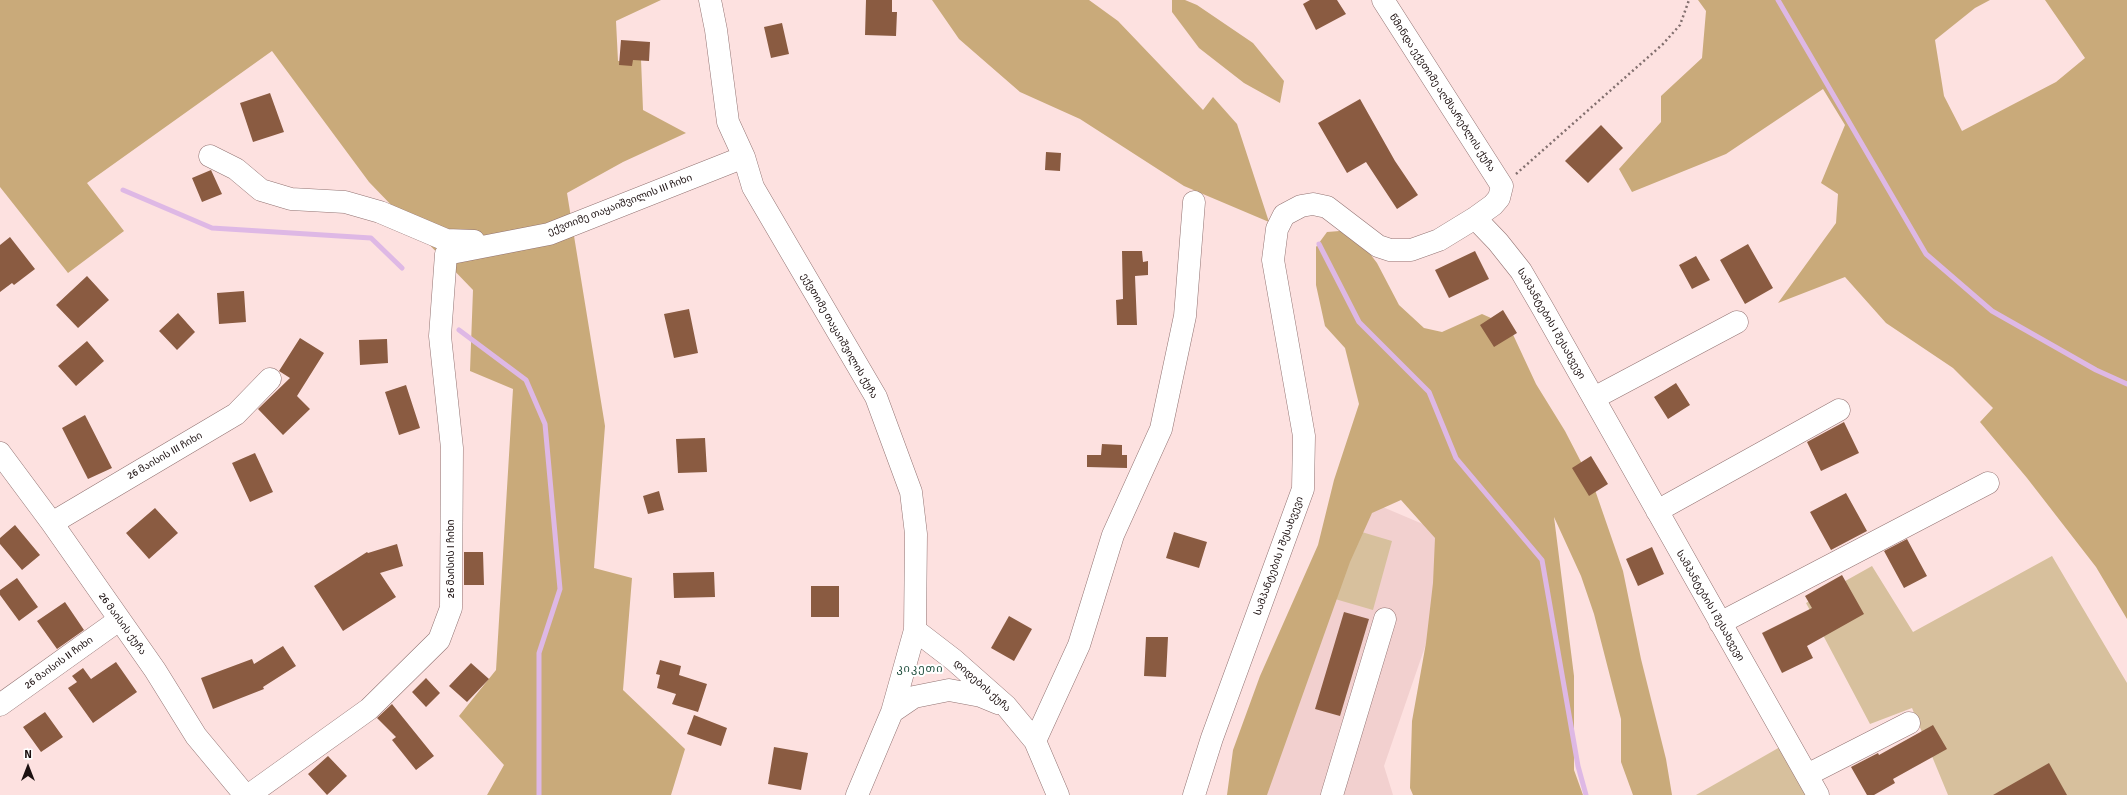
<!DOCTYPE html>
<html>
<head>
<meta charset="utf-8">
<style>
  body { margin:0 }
  #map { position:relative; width:2127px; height:795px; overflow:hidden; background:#fde1e0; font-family:Signika,sans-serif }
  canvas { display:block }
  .north { position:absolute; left:8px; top:747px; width:40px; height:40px; -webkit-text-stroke:3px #fff; paint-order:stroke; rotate:0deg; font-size:11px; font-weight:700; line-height:16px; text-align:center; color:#1d1111 }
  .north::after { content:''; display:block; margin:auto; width:14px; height:18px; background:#1d1111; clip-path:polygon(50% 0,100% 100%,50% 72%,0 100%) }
</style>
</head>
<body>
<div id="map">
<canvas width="2127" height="795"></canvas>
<div class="north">N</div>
</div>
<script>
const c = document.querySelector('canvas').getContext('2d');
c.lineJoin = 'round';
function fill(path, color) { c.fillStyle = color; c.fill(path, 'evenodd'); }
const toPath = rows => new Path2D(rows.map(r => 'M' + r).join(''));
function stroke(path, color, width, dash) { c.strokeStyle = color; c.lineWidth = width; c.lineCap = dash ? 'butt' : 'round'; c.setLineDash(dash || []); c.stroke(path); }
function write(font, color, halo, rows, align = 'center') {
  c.font = font + ' Signika,"Noto Sans Georgian",sans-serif'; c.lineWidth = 4; c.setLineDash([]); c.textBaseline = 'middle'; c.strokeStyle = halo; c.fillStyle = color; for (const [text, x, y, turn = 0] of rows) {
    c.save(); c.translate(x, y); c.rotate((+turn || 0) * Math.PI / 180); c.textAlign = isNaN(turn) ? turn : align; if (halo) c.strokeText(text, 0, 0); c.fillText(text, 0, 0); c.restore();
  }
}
fill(toPath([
  [1378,505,1437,530,1449,577,1384,766,1393,795,1256,795,1350,523]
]), '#f2d0cf');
fill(toPath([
  [1355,530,1392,541,1373,610,1335,599],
  [2052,556,2127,683,2127,795,1948,795,1912,708,1870,724,1806,603,1872,566,1913,632],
  [1780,747,1808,795,1696,795]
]), '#d7c09d');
fill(toPath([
  [0,0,661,0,616,21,618,61,641,59,643,110,686,133,623,162,567,193,605,426,594,568,632,578,623,690,685,749,671,795,487,795,504,765,459,716,496,670,513,389,470,371,473,290,369,182,272,51,87,183,124,231,68,273,0,187],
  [932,0,1089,0,1118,21,1203,110,1213,97,1237,124,1269,222,1184,186,1080,119,1020,92,959,39],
  [1172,0,1185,0,1197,5,1253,43,1284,81,1280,103,1244,83,1199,48,1172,12],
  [1698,0,1990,0,1975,8,1935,40,1944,96,1962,131,2056,82,2085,58,2045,0,2127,0,2127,619,2096,567,2027,478,1980,422,1993,408,1953,368,1886,323,1845,277,1778,303,1836,223,1838,194,1821,183,1845,125,1823,89,1726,154,1632,192,1619,169,1661,122,1661,96,1702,58,1706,11],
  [1352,230,1377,263,1399,305,1424,328,1442,332,1482,314,1509,326,1536,384,1565,431,1594,487,1623,571,1641,659,1666,759,1672,795,1633,795,1621,762,1621,719,1594,614,1581,576,1554,517,1574,676,1574,770,1583,795,1413,795,1410,788,1412,721,1426,643,1433,583,1435,538,1401,500,1372,513,1350,562,1267,795,1227,795,1233,750,1260,676,1318,545,1334,480,1359,404,1345,348,1325,326,1316,285,1316,247,1327,232]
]), '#c9aa7a');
stroke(toPath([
  [1778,0,1926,254,1992,311,2096,370,2127,384],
  [123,190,212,228,371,238,402,268],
  [1319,244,1359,322,1429,392,1456,458,1542,560,1578,766,1586,795],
  [459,330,526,380,545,424,560,589,539,653,539,795]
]), '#deb8e5', 5);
fill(toPath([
  [866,0,892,0,892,12,897,12,896,36,865,35],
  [1310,0,1337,0,1346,14,1316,30,1303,4],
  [782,23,789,54,771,58,764,27],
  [621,40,650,42,649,61,633,60,632,66,619,65],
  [270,93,284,132,253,142,240,103],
  [1360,99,1395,161,1418,195,1397,209,1366,162,1347,173,1318,123],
  [1601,125,1623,148,1588,183,1565,161],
  [1046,152,1061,153,1060,171,1045,170],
  [211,170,222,194,202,202,192,178],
  [10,237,35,269,14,285,12,283,0,292,0,245],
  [1748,244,1773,288,1745,304,1720,260],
  [1122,251,1142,251,1143,262,1148,261,1148,275,1135,276,1137,325,1117,325,1116,300,1123,299],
  [1475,251,1489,279,1449,298,1435,270],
  [1696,256,1710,280,1692,289,1679,265],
  [87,276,109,300,78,328,56,305],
  [244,291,246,322,219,324,217,293],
  [689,309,698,353,674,358,664,314],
  [1503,310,1517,333,1494,347,1480,325],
  [178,313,195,332,177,350,159,331],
  [300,338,324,353,297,396,310,409,283,435,258,409,290,378,279,371],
  [387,339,388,363,360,365,359,340],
  [87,341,104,361,76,386,58,366],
  [1676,383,1690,405,1668,419,1654,397],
  [406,385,420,428,399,435,385,392],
  [85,415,112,468,88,479,62,428],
  [1844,422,1859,453,1821,471,1807,442],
  [705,438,707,472,678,473,676,439],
  [1102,444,1122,445,1122,455,1127,455,1127,468,1087,467,1087,455,1101,455],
  [255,453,273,492,250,502,232,463],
  [1591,456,1608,484,1589,496,1572,468],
  [659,491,664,510,648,514,643,496],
  [1846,493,1867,531,1831,550,1810,512],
  [155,508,178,533,149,559,126,533],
  [15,525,40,555,22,570,0,544,0,538],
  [1174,532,1207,542,1199,568,1166,558],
  [1907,539,1927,576,1904,588,1884,551],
  [397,544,403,566,380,573,396,597,343,631,314,586,367,552,368,553],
  [1652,547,1664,574,1638,586,1626,559],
  [464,552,483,552,484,585,464,585],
  [714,572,715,597,674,598,673,573],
  [1842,575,1864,614,1807,646,1813,658,1782,673,1762,633,1812,608,1805,596],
  [17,578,38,607,19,621,0,595,0,590],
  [811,586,839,586,839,617,811,617],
  [65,602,84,630,57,649,37,621],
  [1344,612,1369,619,1340,716,1315,709],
  [1009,616,1032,629,1014,661,991,648],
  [1146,637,1168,637,1166,677,1144,676],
  [283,646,296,666,263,687,264,689,213,709,201,678,252,659,254,664],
  [660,660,681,666,679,675,707,684,698,712,672,704,676,694,657,688,660,675,656,674],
  [116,662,137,692,93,723,68,688,77,682,72,676,83,668,91,679],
  [471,663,489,679,467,702,449,686],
  [426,678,440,693,426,707,412,692],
  [392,704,434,756,416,770,392,740,396,737,377,718],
  [45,712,63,737,41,752,23,727],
  [694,715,727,728,721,746,687,734],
  [1933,725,1947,749,1893,779,1895,783,1874,795,1867,795,1851,767,1878,753,1879,755],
  [774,747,808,753,801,790,768,784],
  [328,756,347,776,327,795,308,774],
  [2049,763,2067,795,1993,795]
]), '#8a5b41');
const minor = toPath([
  [710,0,716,30,728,122,744,157,753,187,876,397,911,492,916,534,915,630,892,712,857,795],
  [210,156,236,169,261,190,291,199,345,202,380,212,446,240,474,241],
  [1475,218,1498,242,1521,271,1542,307,1818,795],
  [1594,398,1737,322],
  [0,453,52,523,155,670,196,736,245,795],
  [1657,511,1839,410],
  [52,523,236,414,270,379],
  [1720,623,1988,483],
  [915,630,954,660,1006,706,1035,741,1058,795],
  [0,705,119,620],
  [892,712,914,697,949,690,981,696,998,703],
  [1035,741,1079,645,1113,535,1161,429,1185,316,1194,202],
  [1807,775,1909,723],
  [249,795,369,709,439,640,451,608,452,448,440,336,446,254,549,234,744,157],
  [1194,795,1212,738,1303,489,1304,436,1273,260,1277,229,1284,215,1301,206,1313,204,1327,207,1378,246,1390,250,1411,250,1439,240,1475,218,1493,205,1499,198,1502,186,1383,0],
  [1332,795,1385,619]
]);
stroke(minor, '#927372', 23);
stroke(toPath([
  [1516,174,1663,44,1680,25,1689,0]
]), '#826f6e', 2.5, [2, 3]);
stroke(minor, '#fff', 22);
write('10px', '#1d1111', '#fff', [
  ["წმინდა ექვთიმე აღმსარებლის ქუჩა",1442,93,57],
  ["ექვთიმე თაყაიშვილის III ჩიხი",620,205,-21],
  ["სამპანტების I შესახვევი",1551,324,60],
  ["ექვთიმე თაყაიშვილის ქუჩა",839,336,60],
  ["26 მაისის III ჩიხი",165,456,-30],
  ["სამპანტების I შესახვევი",1279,556,-70],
  ["26 მაისის I ჩიხი",451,559,-90],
  ["სამპანტების I შესახვევი",1710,606,60],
  ["26 მაისის ქუჩა",122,624,54],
  ["26 მაისის II ჩიხი",59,663,-36],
  ["დიდების ქუჩა",982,686,42]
]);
c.letterSpacing = '1px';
write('11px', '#1b4b3a', '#fff', [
  ["კიკეთი",920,669]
]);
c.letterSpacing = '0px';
</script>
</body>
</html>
